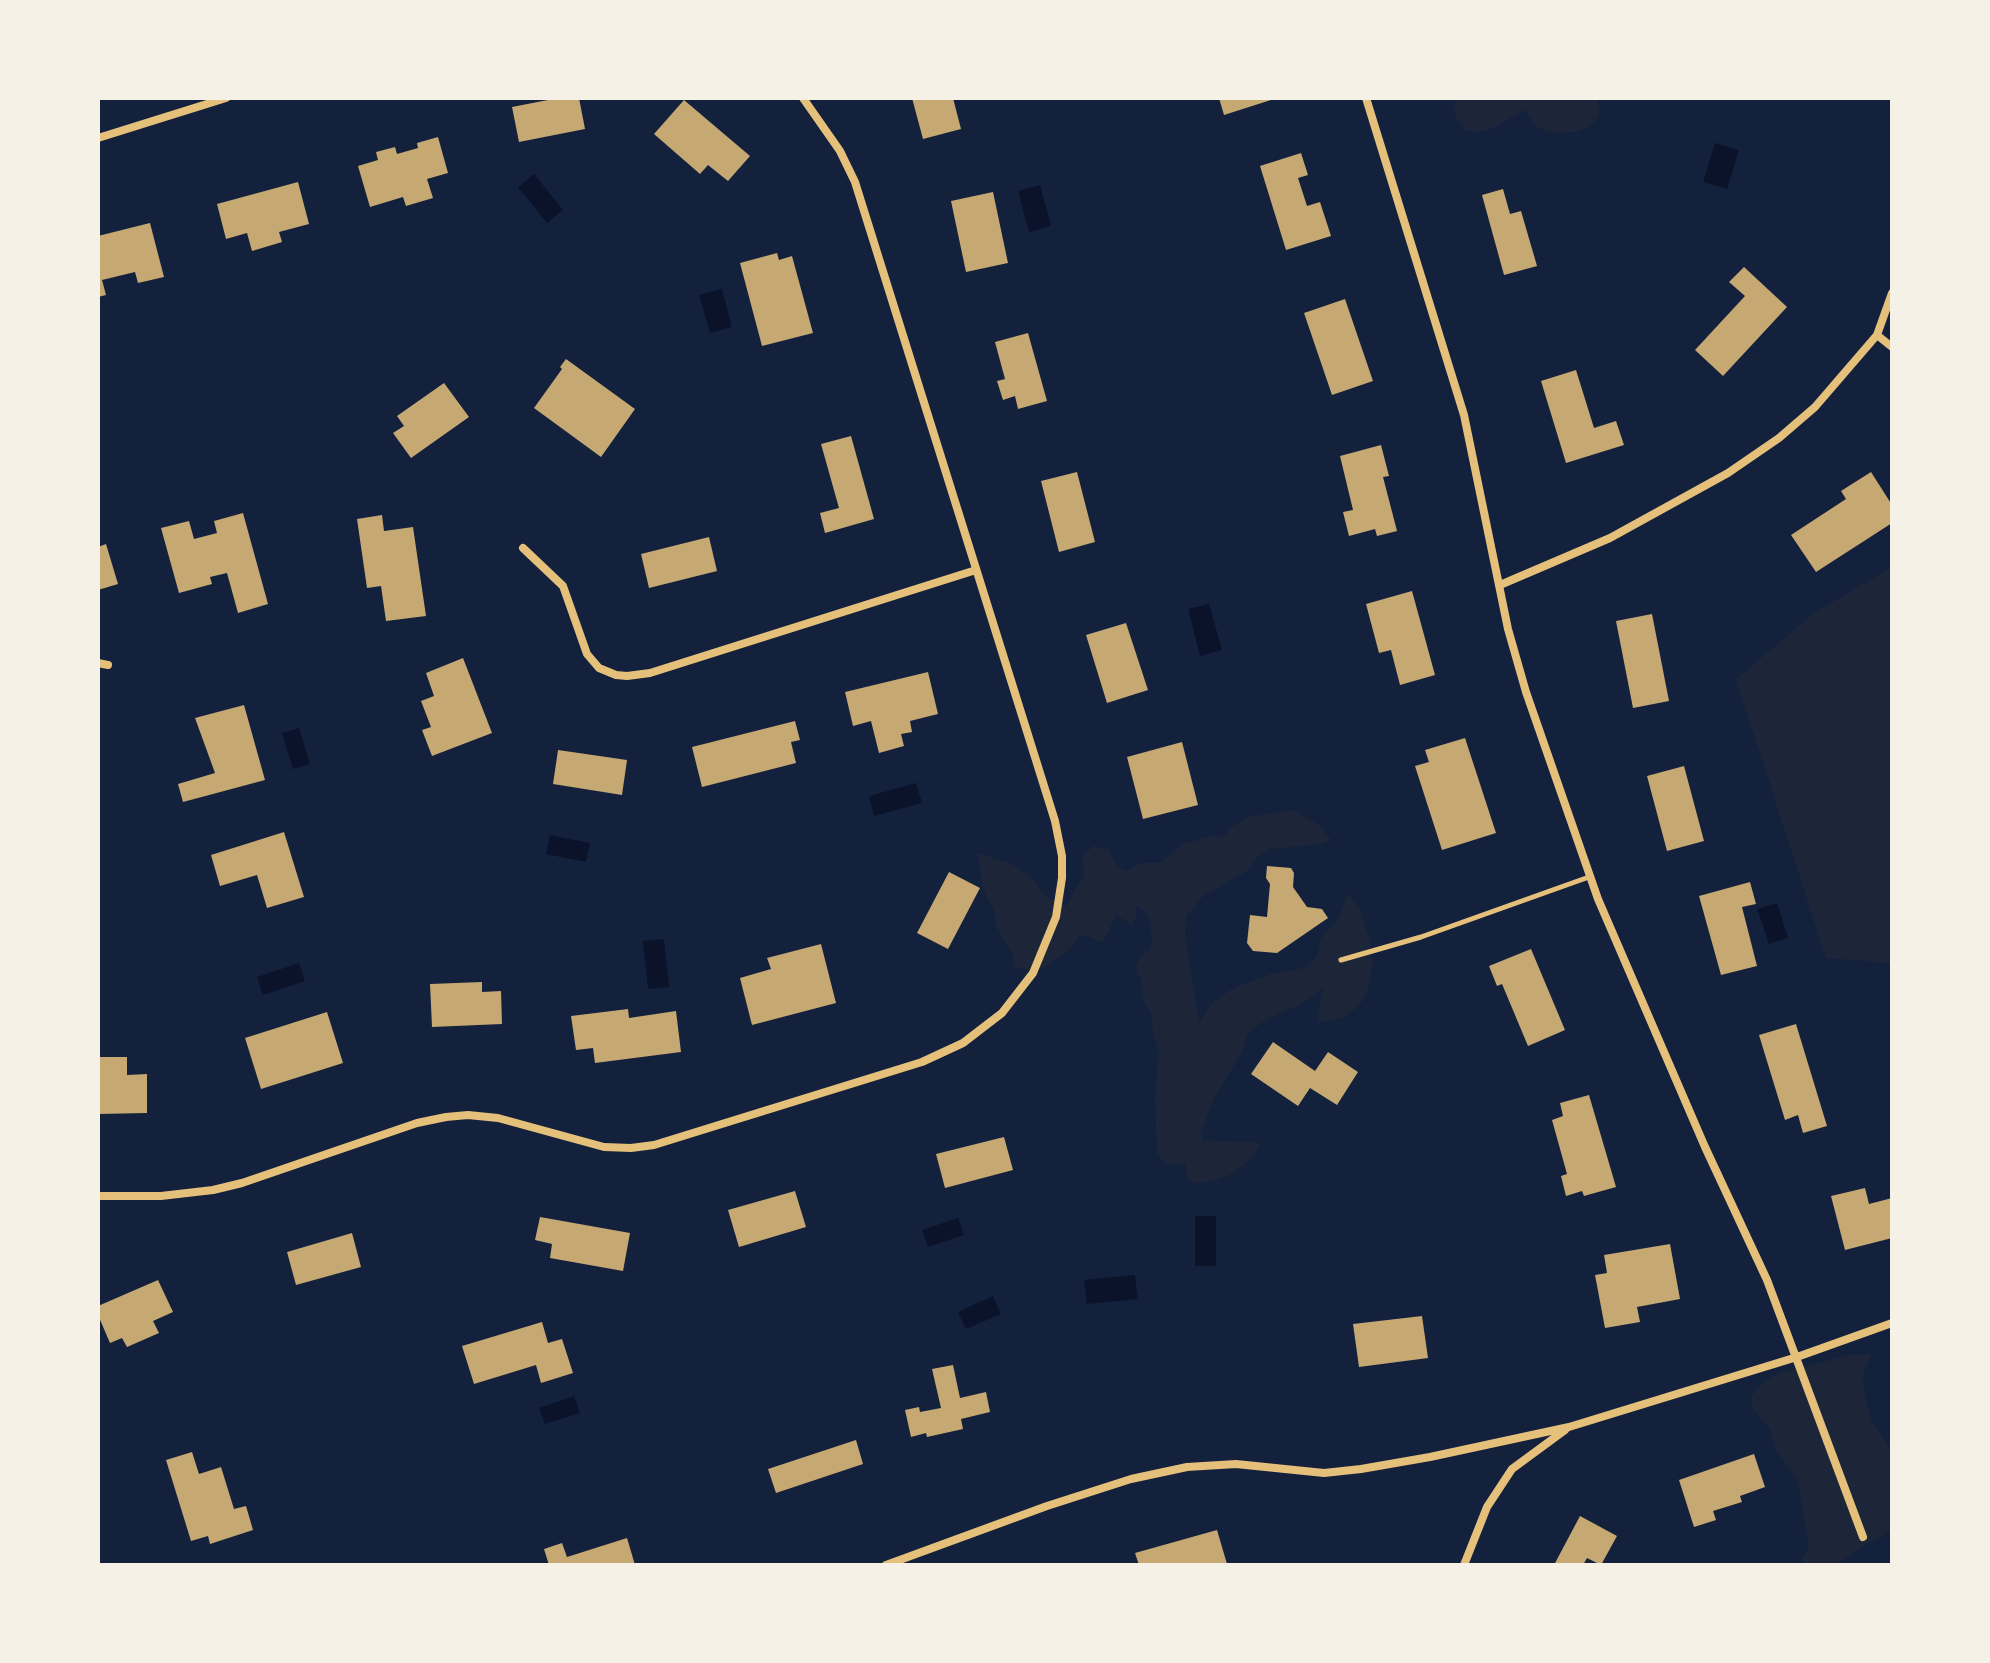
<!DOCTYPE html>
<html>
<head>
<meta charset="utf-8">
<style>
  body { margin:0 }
  #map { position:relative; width:1990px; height:1663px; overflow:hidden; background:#14213d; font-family:Arial,sans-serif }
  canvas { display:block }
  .frame { position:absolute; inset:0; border:100px solid #f6f1e7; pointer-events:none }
</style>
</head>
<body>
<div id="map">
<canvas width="1990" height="1663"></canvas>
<div class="frame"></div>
</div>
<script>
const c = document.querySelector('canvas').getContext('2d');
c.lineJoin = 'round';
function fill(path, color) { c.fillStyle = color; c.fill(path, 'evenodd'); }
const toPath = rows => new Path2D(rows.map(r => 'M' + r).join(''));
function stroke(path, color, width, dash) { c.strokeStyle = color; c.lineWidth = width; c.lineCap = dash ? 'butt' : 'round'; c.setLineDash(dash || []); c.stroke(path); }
fill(toPath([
  [1458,98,1598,98,1599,115,1591,126,1575,132,1553,133,1538,128,1525,110,1489,130,1476,132,1465,130,1457,119,1453,110],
  [1892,567,1892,963,1826,958,1736,679,1814,613],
  [1292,810,1320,825,1331,840,1321,844,1271,849,1258,856,1247,871,1203,896,1186,916,1185,934,1199,1023,1213,1002,1232,989,1270,974,1299,969,1310,965,1318,954,1320,940,1326,931,1336,924,1348,893,1361,912,1370,941,1373,964,1366,995,1359,1006,1344,1017,1333,1021,1317,1022,1323,988,1301,1004,1267,1019,1248,1033,1241,1054,1215,1097,1201,1131,1203,1140,1261,1143,1252,1158,1234,1173,1210,1182,1194,1183,1188,1181,1185,1164,1173,1165,1163,1161,1157,1153,1155,1098,1159,1052,1153,1033,1151,1014,1143,999,1141,981,1136,967,1139,959,1150,948,1152,940,1149,917,1145,910,1136,906,1136,918,1132,925,1116,915,1103,943,1084,935,1079,936,1071,948,1044,968,1025,970,1013,966,1013,955,996,926,995,913,983,889,978,853,1012,864,1029,875,1047,897,1066,906,1084,876,1083,856,1093,846,1109,849,1116,865,1126,871,1141,863,1159,863,1183,844,1217,835,1222,838,1233,826,1248,817],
  [1853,1354,1871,1355,1863,1375,1865,1397,1872,1422,1892,1453,1892,1529,1834,1565,1800,1565,1809,1546,1798,1481,1775,1448,1770,1429,1751,1406,1752,1395,1761,1384,1780,1373]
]), '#1d2539');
fill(toPath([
  [1715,143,1739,150,1727,189,1703,182],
  [534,174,563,210,547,223,518,187],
  [1040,185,1051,226,1029,232,1018,191],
  [722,289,732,327,710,333,699,295],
  [1209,604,1222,650,1200,656,1188,609],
  [299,728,310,764,293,769,282,733],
  [916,783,922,803,874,816,869,796],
  [550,835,590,843,586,862,546,854],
  [1777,903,1788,938,1769,944,1757,909],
  [664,939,669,987,648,989,643,941],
  [299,963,305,981,263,995,257,977],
  [1195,1216,1216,1216,1216,1266,1195,1266],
  [958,1218,964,1235,928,1247,922,1230],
  [1135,1275,1138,1299,1087,1304,1084,1280],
  [993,1296,1001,1314,966,1329,958,1312],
  [574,1396,580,1413,545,1424,539,1408]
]), '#0b132b');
fill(toPath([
  [558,98,579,98,585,129,519,142,512,107],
  [912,98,953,98,961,129,923,139],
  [1219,98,1274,98,1274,99,1224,115],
  [684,100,750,156,728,181,708,165,700,174,654,134],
  [438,137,448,173,427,179,433,198,406,206,403,197,370,207,358,166,378,160,376,152,395,147,397,154,418,148,417,143],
  [1301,153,1308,175,1298,178,1307,206,1320,202,1331,236,1286,250,1260,166],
  [298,182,309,224,279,232,282,242,252,251,247,233,226,239,217,204],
  [1503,189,1510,214,1521,211,1537,266,1504,275,1482,195],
  [993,192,1008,263,966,272,951,201],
  [150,223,164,277,138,283,135,272,102,280,106,295,98,297,98,236],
  [777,253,779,260,792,256,813,333,762,346,740,263],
  [1744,267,1787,307,1723,376,1695,350,1745,296,1729,282],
  [1345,299,1373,381,1332,395,1304,313],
  [1028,333,1047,401,1018,409,1015,396,1003,400,997,381,1005,379,995,342],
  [566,359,635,409,601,457,534,408,562,369,560,367],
  [1576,370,1594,428,1616,421,1624,445,1566,463,1541,381],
  [444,383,469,417,411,458,393,433,404,426,397,416],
  [851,436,874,519,825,533,820,513,839,508,821,444],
  [1381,445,1389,476,1383,477,1397,531,1377,536,1375,529,1349,536,1343,512,1353,510,1340,456],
  [1077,472,1095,542,1059,552,1041,481],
  [1871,472,1892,505,1892,523,1816,572,1791,535,1846,499,1841,491],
  [243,513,268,604,238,613,227,573,210,577,212,584,179,593,161,528,189,521,194,539,217,533,214,521],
  [382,515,384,531,413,527,426,616,386,621,381,586,367,588,357,519],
  [709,537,717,571,649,588,641,554],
  [106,544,118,584,98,590,98,547],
  [1412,591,1435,675,1400,685,1391,650,1379,653,1366,604],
  [1652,614,1669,701,1633,708,1616,621],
  [1126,623,1148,690,1107,703,1086,635],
  [463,658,492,733,432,756,422,730,431,727,421,701,434,696,426,673],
  [928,672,938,714,910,721,912,732,901,734,904,746,879,753,871,721,853,726,845,692],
  [244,705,265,780,183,802,178,784,215,773,195,718],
  [795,721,800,740,791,742,796,763,702,787,692,747],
  [1465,738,1496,833,1442,850,1415,766,1429,762,1425,750],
  [1182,742,1198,805,1143,819,1127,757],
  [558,750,627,760,622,795,553,784],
  [1684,766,1704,841,1667,851,1647,776],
  [284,832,304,897,267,908,257,875,220,886,211,855],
  [1267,866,1291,868,1294,873,1293,887,1307,907,1322,909,1328,918,1277,953,1253,951,1247,943,1250,915,1267,917,1270,884,1266,878],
  [949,872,980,888,948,949,917,933],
  [1750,882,1756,904,1742,907,1757,966,1721,975,1699,896],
  [821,944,836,1003,752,1025,740,978,771,969,767,958],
  [1531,949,1565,1030,1528,1046,1502,984,1497,986,1489,966],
  [482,982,482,992,501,991,502,1024,432,1027,430,984],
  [628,1009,629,1018,676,1011,681,1052,595,1063,593,1048,576,1050,571,1016],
  [327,1012,343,1063,261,1089,245,1038],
  [1796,1024,1827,1126,1803,1133,1798,1115,1785,1120,1759,1035],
  [1273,1042,1315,1071,1328,1052,1358,1072,1337,1105,1310,1088,1298,1106,1251,1074],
  [98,1057,127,1057,127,1075,147,1074,147,1113,98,1114],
  [1589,1095,1616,1187,1584,1196,1582,1191,1566,1196,1561,1176,1567,1174,1552,1120,1563,1116,1560,1103],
  [1004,1137,1013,1170,945,1188,936,1154],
  [1865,1188,1869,1204,1892,1198,1892,1238,1845,1250,1831,1196],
  [795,1191,806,1227,739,1247,728,1210],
  [540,1217,630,1233,623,1271,550,1258,552,1244,535,1240],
  [352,1233,361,1267,296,1285,287,1252],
  [1670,1244,1680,1299,1637,1307,1640,1322,1605,1328,1595,1275,1607,1273,1604,1255],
  [158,1280,173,1312,153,1321,159,1333,127,1347,122,1338,110,1343,98,1315,98,1306],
  [1422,1316,1428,1358,1359,1367,1353,1324],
  [542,1322,548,1343,562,1339,573,1373,541,1383,536,1365,474,1384,462,1346],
  [953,1365,960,1398,986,1392,990,1412,961,1419,963,1429,927,1437,926,1433,911,1437,905,1410,919,1407,920,1412,941,1408,932,1369],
  [856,1440,863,1464,776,1493,768,1469],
  [192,1452,199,1474,221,1467,234,1509,246,1506,253,1530,210,1544,208,1536,191,1541,166,1460],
  [1754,1454,1765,1487,1740,1496,1742,1502,1713,1511,1716,1520,1694,1527,1679,1480],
  [1580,1516,1617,1536,1601,1565,1587,1558,1583,1565,1554,1565],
  [1217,1530,1227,1564,1139,1565,1135,1553],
  [627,1538,635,1565,549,1565,544,1549,562,1543,567,1557]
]), '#c6a872');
stroke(toPath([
  [1341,960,1421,937,1589,877]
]), '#e5c07b', 5);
stroke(toPath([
  [1366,98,1464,415,1508,629,1526,692,1598,899,1705,1147,1767,1280,1863,1537],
  [98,138,226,98],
  [1877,335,1892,347],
  [523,548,563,586,587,654,599,668,616,675,627,676,650,673,976,570],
  [1500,585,1610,538,1728,473,1779,438,1815,407,1877,335,1892,293],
  [98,663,108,665],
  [98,1196,161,1196,213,1190,242,1183,417,1123,446,1117,468,1115,498,1118,604,1147,631,1148,654,1145,922,1062,963,1043,1002,1013,1033,973,1056,917,1062,878,1062,856,1055,821,855,182,840,151,803,98],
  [886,1565,1047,1506,1131,1479,1187,1467,1236,1464,1324,1473,1361,1469,1430,1457,1569,1427,1797,1357,1892,1323],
  [1464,1565,1487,1507,1512,1469,1565,1430]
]), '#e5c07b', 8);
</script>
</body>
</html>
